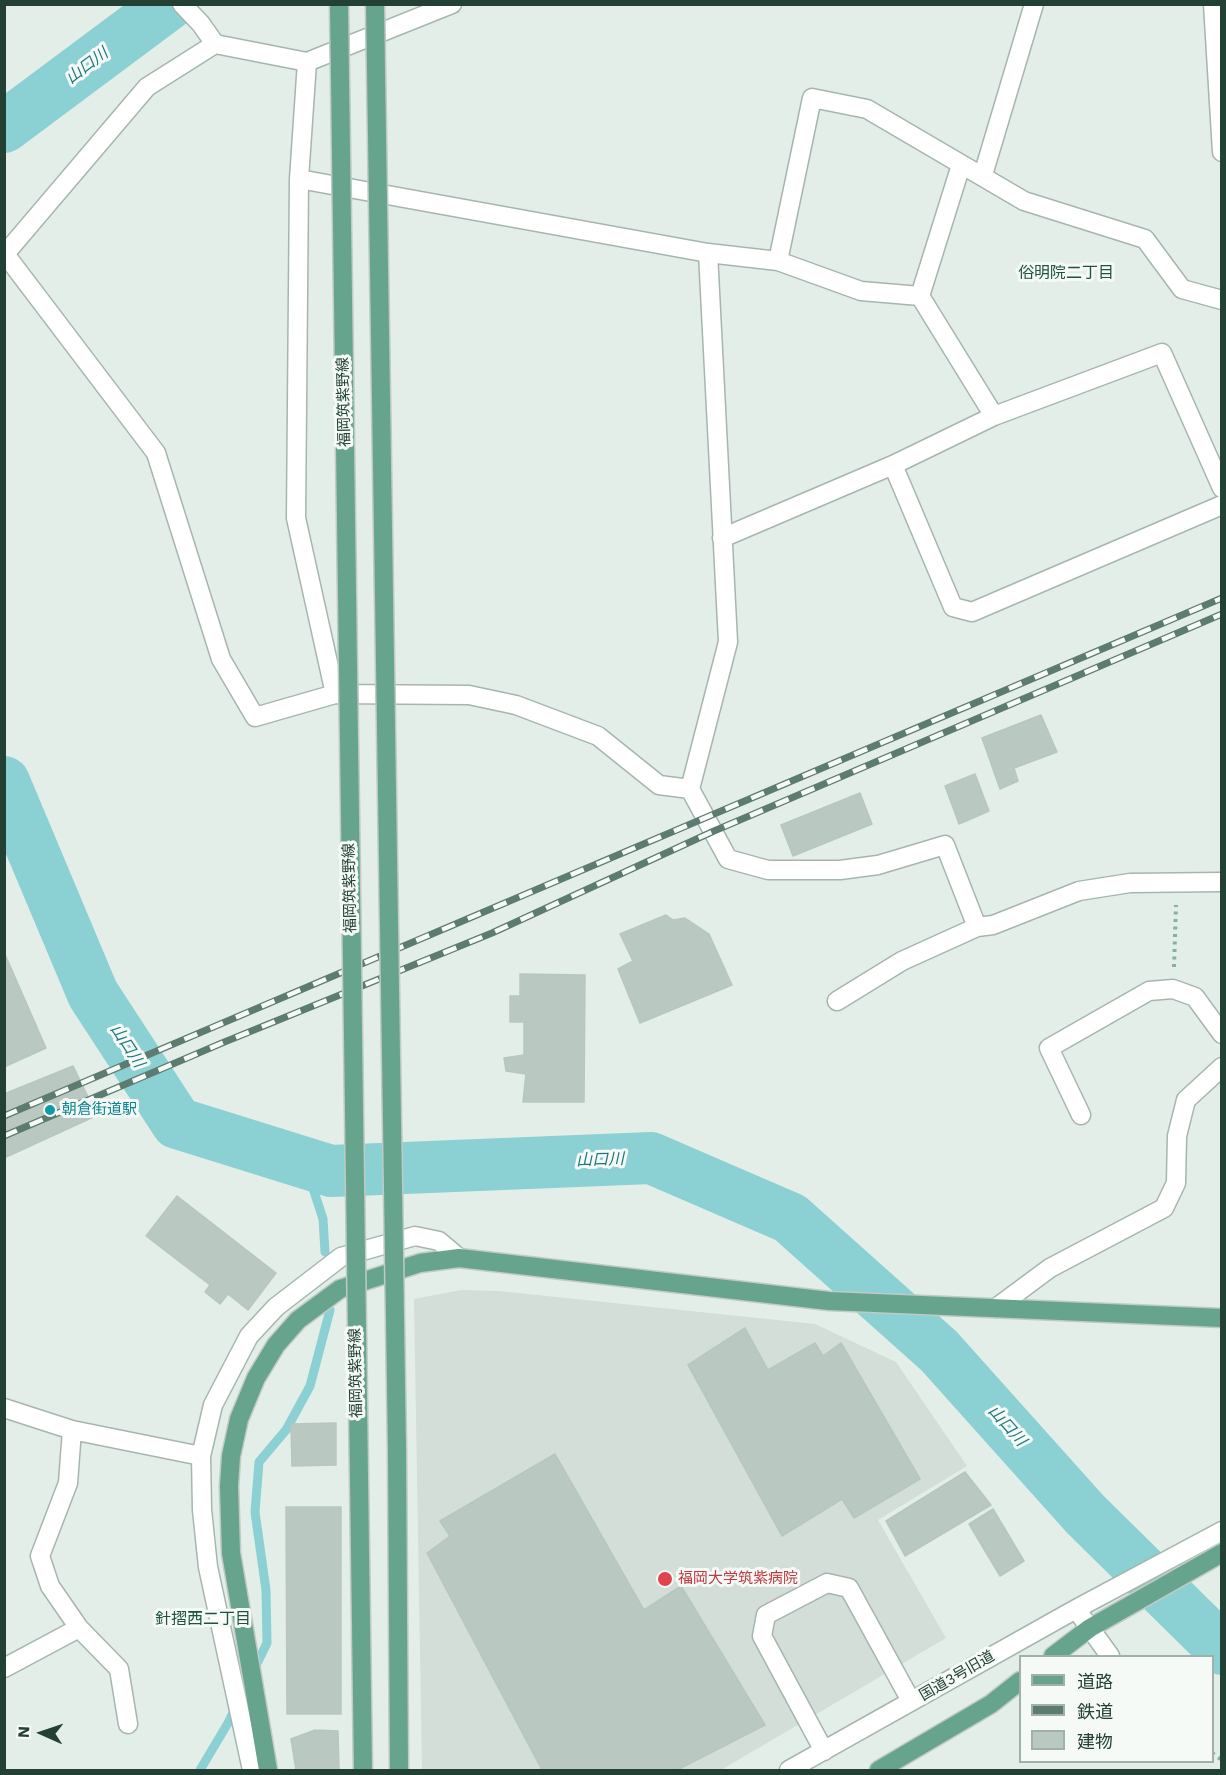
<!DOCTYPE html>
<html>
<head>
<meta charset="utf-8">
<style>
  body { margin:0 }
  #map { position:relative; width:1226px; height:1775px; overflow:hidden; background:#e4eee8; font-family:"Work Sans","Noto Sans JP",sans-serif }
  canvas { display:block }
  .frame { position:absolute; inset:0; border:6px solid #234035; pointer-events:none }
  .legend { position:absolute; left:1019px; top:1655px; width:195px; height:108px; box-sizing:border-box; background:#f5faf7; border:2px solid #a1b0a9; margin:0; padding:8px 10px; list-style:none; font-size:18px; color:#234035 }
  .legend li { display:flex; align-items:center; gap:12px; height:30px }
  .legend b { width:30px; border:2px solid #a1b0a9 }
  .north { position:absolute; left:12px; top:1703px; width:60px; height:60px; -webkit-text-stroke:4px #f5faf7; paint-order:stroke; rotate:273deg; font-size:16px; font-weight:700; line-height:24px; text-align:center; color:#234035 }
  .north::after { content:''; display:block; margin:auto; width:21px; height:27px; background:#234035; clip-path:polygon(50% 0,100% 100%,50% 72%,0 100%) }
</style>
</head>
<body>
<div id="map">
<canvas width="1226" height="1775"></canvas>
<div class="frame"></div>
<ul class="legend">
<li><b style="height:8px;background:#67a48e"></b>道路</li>
<li><b style="height:8px;background:#5d7b70"></b>鉄道</li>
<li><b style="height:16px;background:#b9c9c1"></b>建物</li>
</ul>
<div class="north">N</div>
</div>
<script>
const c = document.querySelector('canvas').getContext('2d');
c.lineJoin = 'round';
function fill(path, color) { c.fillStyle = color; c.fill(path, 'evenodd'); }
const toPath = rows => new Path2D(rows.map(r => 'M' + r).join(''));
function stroke(path, color, width, dash) { c.strokeStyle = color; c.lineWidth = width; c.lineCap = dash ? 'butt' : 'round'; c.setLineDash(dash || []); c.stroke(path); }
function write(font, color, halo, rows, align = 'center') {
  c.font = font + ' "Work Sans","Noto Sans JP",sans-serif'; c.lineWidth = 6; c.setLineDash([]); c.textBaseline = 'middle'; c.strokeStyle = halo; c.fillStyle = color; for (const [text, x, y, turn = 0] of rows) {
    c.save(); c.translate(x, y); c.rotate((+turn || 0) * Math.PI / 180); c.textAlign = isNaN(turn) ? turn : align; if (halo) c.strokeText(text, 0, 0); c.fillText(text, 0, 0); c.restore();
  }
}
fill(toPath([
  [461,1290,499,1291,815,1324,896,1362,967,1466,878,1520,946,1638,721,1770,422,1770,414,1299]
]), '#d2ded7');
stroke(toPath([
  [299,1161,311,1182,323,1219,325,1252],
  [200,1770,228,1723,267,1643,266,1590,255,1512,259,1462,286,1430,310,1386,330,1310]
]), '#8bd0d3', 9);
stroke(toPath([
  [4,127,169,4],
  [4,782,93,994,177,1123,331,1171,651,1158,790,1218,939,1351,1085,1514,1222,1649]
]), '#8bd0d3', 52);
const building = toPath([
  [1041,715,1057,752,1014,768,1018,781,1000,789,982,738,1041,715],
  [975,774,989,811,959,824,945,786,975,774],
  [860,793,872,824,793,856,781,825,860,793],
  [666,915,673,920,685,918,709,934,732,985,640,1023,618,969,633,961,620,934,666,915],
  [4,952,46,1048,4,1067,4,952],
  [520,974,585,975,584,1102,523,1102,526,1074,506,1071,504,1058,524,1055,524,1022,510,1022,510,996,520,996,520,974],
  [73,1066,92,1105,100,1114,4,1158,4,1094,73,1066],
  [177,1196,276,1273,248,1310,228,1294,220,1304,205,1292,210,1285,146,1236,177,1196],
  [745,1328,768,1370,815,1343,823,1356,841,1343,920,1479,854,1518,842,1499,782,1536,688,1365,745,1328],
  [336,1423,336,1465,292,1466,291,1424,336,1423],
  [555,1454,644,1610,681,1586,765,1725,677,1770,542,1770,427,1553,450,1536,440,1521,555,1454],
  [965,1472,991,1505,905,1556,886,1521,965,1472],
  [286,1507,341,1507,341,1714,287,1714,286,1507],
  [993,1509,1024,1561,1000,1576,969,1524,993,1509],
  [315,1730,338,1731,339,1770,296,1770,291,1739,315,1730]
]);
fill(building, '#b9c9c1');
stroke(building, '#b6c7be', 1.5);
const minor = toPath([
  [182,4,201,24,215,44],
  [452,4,307,62,215,44,147,87,5,254,156,453,221,659,255,717,335,694,469,695,516,705,598,736,659,785,690,789],
  [1213,4,1222,152],
  [307,62,299,179,296,518,335,694],
  [983,175,1034,4],
  [299,179,708,253,778,261,861,291,920,296,994,416],
  [708,253,728,642,690,789,728,859,768,870,840,870,878,865,945,845,977,927,993,925,1079,891,1130,883,1222,882],
  [778,261,812,98,867,109,1024,201,1145,239,1182,289,1222,300],
  [920,296,961,165],
  [893,465,953,607,972,612,1222,505],
  [722,538,893,465,994,416,1162,353,1222,488],
  [837,1001,902,961,977,927],
  [1081,1115,1049,1048,1149,991,1173,989,1195,997,1222,1034],
  [996,1308,1050,1268,1164,1208,1176,1183,1177,1136,1186,1100,1222,1067],
  [4,1408,72,1430,201,1456],
  [72,1430,68,1483,40,1556,50,1586,79,1628,119,1669,128,1724],
  [1076,1609,1110,1656],
  [4,1668,79,1628],
  [824,1751,762,1636,766,1615,827,1583,849,1588,911,1701],
  [252,1770,208,1567,202,1510,201,1456,213,1405,249,1336,276,1307,341,1257,415,1236,439,1241,459,1258],
  [789,1770,1076,1609,1222,1531]
]);
const major = toPath([
  [1053,1656,1090,1628,1222,1553],
  [268,1770,231,1553,229,1486,231,1456,239,1419,256,1378,276,1345,298,1320,340,1289,420,1263,459,1258,829,1301,1222,1318],
  [879,1770,991,1704,1020,1681]
]);
stroke(minor, '#a6b6af', 21);
stroke(major, '#c1cac6', 21);
stroke(toPath([
  [1174,967,1176,905],
  [1212,1753,1222,1760]
]), '#83b29e', 4, [3, 4.5]);
stroke(minor, '#fff', 18);
stroke(major, '#67a48e', 18);
const rail = toPath([
  [4,1116,1222,598],
  [4,1136,222,1043,492,933,714,831,1222,614]
]);
stroke(rail, '#5d7b70', 7);
stroke(rail, '#f5faf7', 4.5, [14]);
const majorBridge = toPath([
  [339,4,363,1770],
  [375,4,397,1449,399,1770]
]);
stroke(majorBridge, '#c1cac6', 21, []);
stroke(majorBridge, '#67a48e', 18);
for (const [x, y, r, color] of [
  [50,1110,6,"#0f9aa8"],
  [665,1579,8,"#e0444e"]
]) { const dot = new Path2D(); dot.arc(x, y, r, 0, 2 * Math.PI); c.fillStyle = color; c.fill(dot); stroke(dot, '#f5faf7', 2); }
write('15px', '#234035', '#f5faf7', [
  ["福岡筑紫野線",344,402,-91],
  ["福岡筑紫野線",350,888,-91],
  ["福岡筑紫野線",356,1373,-91],
  ["国道3号旧道",957,1676,-30]
]);
write('15px', '#0d838f', '#f5faf7', [
  ["朝倉街道駅",62,1110]
], 'left');
write('15px', '#be3a42', '#f5faf7', [
  ["福岡大学筑紫病院",678,1579]
], 'left');
write('italic 16px', '#1b787d', '#f5faf7', [
  ["山口川",87,66,-37],
  ["山口川",127,1046,57],
  ["山口川",600,1160,-2],
  ["山口川",1007,1426,48]
]);
write('16px', '#1e5340', '#f5faf7', [
  ["俗明院二丁目",1066,273],
  ["針摺西二丁目",203,1619]
]);
</script>
</body>
</html>
